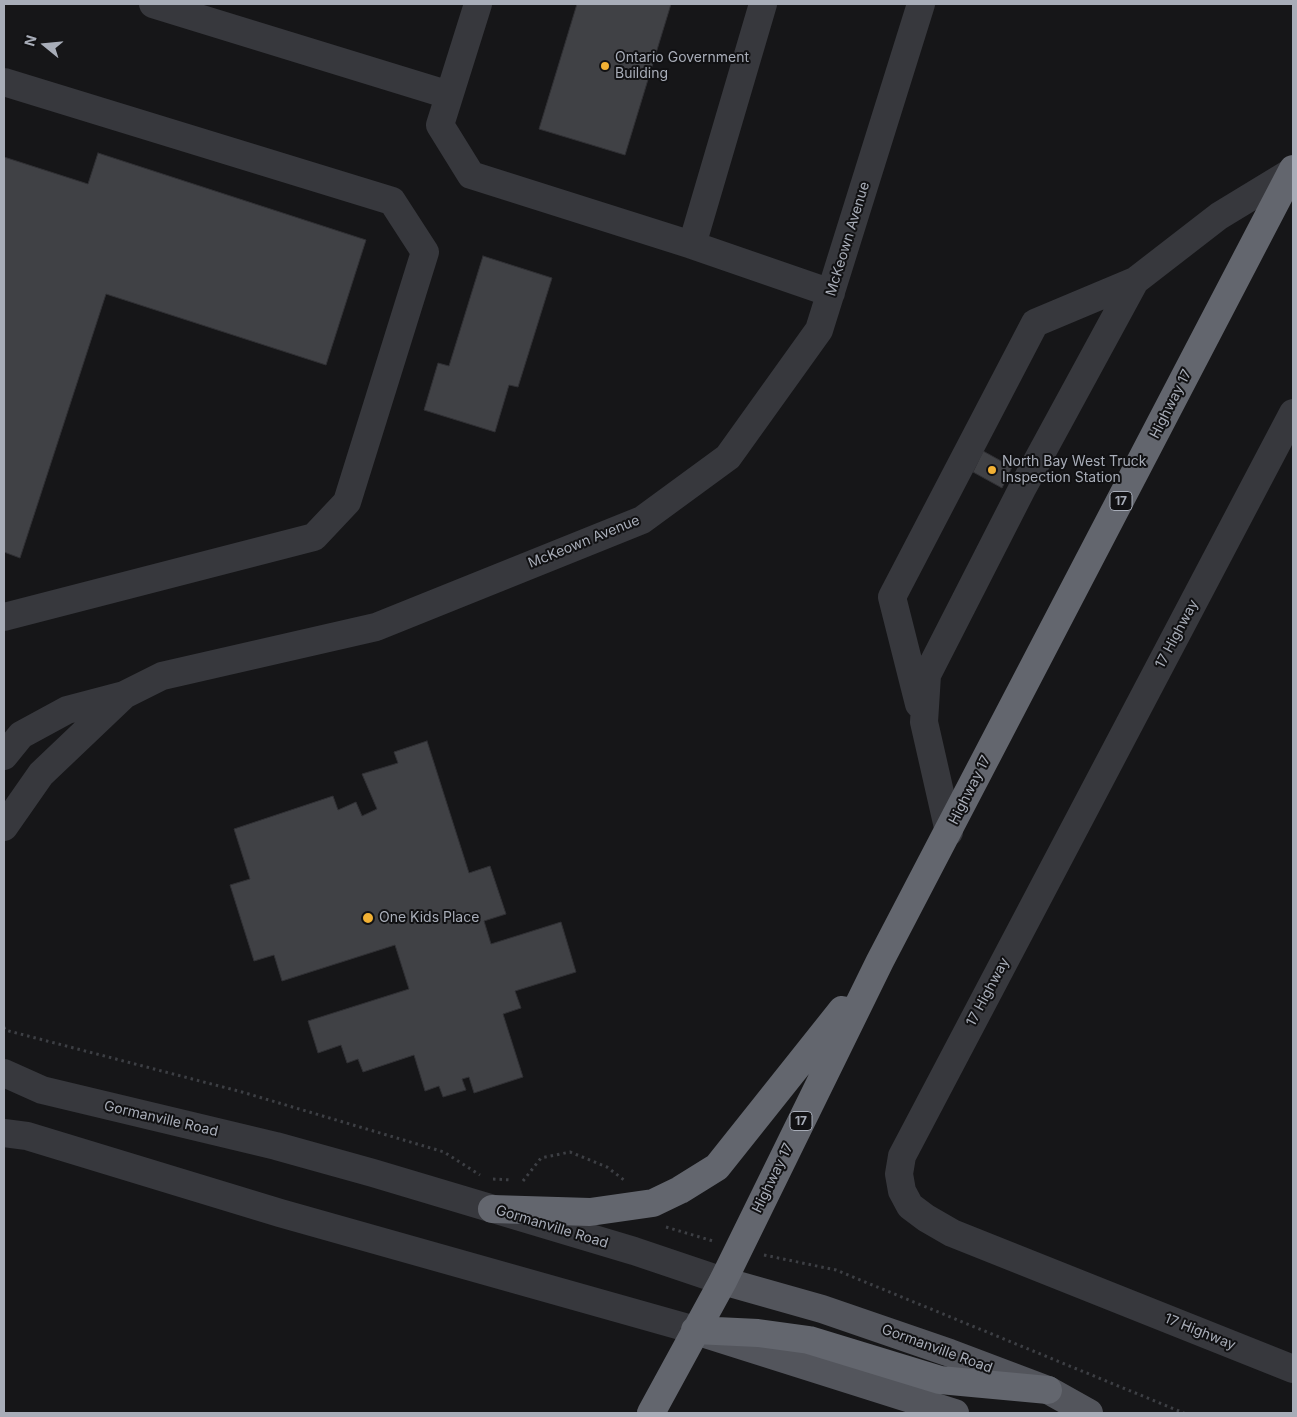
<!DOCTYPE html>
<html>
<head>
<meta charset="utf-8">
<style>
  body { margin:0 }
  #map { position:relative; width:1297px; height:1417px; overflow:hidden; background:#161618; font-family:Inter,sans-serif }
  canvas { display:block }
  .frame { position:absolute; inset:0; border:5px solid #a8adb8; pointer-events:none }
  .north { position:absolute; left:20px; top:20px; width:50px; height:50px; -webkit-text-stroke:4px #111113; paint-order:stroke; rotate:287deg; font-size:14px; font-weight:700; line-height:20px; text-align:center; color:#a8adb8 }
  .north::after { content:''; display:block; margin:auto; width:18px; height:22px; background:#a8adb8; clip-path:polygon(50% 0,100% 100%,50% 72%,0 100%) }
</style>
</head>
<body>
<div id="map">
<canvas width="1297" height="1417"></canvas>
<div class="frame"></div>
<div class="north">N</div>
</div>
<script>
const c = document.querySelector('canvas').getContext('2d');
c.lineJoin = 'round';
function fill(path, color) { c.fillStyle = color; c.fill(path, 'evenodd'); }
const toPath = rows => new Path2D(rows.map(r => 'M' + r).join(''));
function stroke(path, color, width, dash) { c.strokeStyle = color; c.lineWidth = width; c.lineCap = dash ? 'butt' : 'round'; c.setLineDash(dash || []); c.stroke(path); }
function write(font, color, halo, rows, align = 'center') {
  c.font = font + ' Inter,sans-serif'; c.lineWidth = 4; c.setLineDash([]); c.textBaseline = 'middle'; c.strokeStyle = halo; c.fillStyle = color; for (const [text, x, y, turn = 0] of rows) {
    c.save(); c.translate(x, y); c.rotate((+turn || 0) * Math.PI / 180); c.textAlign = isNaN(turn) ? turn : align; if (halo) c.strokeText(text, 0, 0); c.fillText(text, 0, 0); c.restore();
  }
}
const building = toPath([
  [577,4,671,4,625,155,539,129,577,4],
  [98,153,366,240,326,365,106,294,20,558,4,552,4,157,88,184,98,153],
  [483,256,552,278,518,387,509,385,495,432,424,410,438,363,449,366,483,256],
  [983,451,1012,467,1002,488,973,472,983,451],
  [427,741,469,873,490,866,506,914,484,921,491,944,561,922,576,972,515,991,521,1008,503,1014,523,1077,474,1093,469,1077,462,1079,466,1090,443,1097,439,1086,425,1091,414,1055,363,1072,358,1059,347,1063,341,1045,318,1053,308,1021,409,989,395,945,282,981,274,955,254,961,230,885,250,879,234,829,333,796,338,810,356,802,362,816,377,809,362,774,398,763,394,752,427,741]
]);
fill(building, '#404145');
stroke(building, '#303034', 1);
stroke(toPath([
  [4,1027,5,1030,242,1092,444,1152,480,1175],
  [493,1179,511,1180],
  [523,1181,541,1158,570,1152,607,1167,624,1180],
  [666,1227,713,1241],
  [764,1255,836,1270,1184,1413]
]), '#3d3f44', 3, [2.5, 4]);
stroke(toPath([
  [153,4,449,95],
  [478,4,440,125,471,175,692,245,831,293],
  [4,82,392,201,425,252,347,502,314,537,4,617],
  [692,245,763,4],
  [1293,413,902,1156,899,1174,902,1191,910,1206,926,1218,952,1233,1293,1369],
  [919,704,892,597,1035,323,1135,281],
  [4,756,21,735,67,710,124,695,162,676,376,627,642,520,728,457,819,330,921,4],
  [4,827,41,774,123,696],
  [949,832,924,722,927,675,1023,487,1135,281,1219,216,1293,171],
  [4,1073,42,1090,276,1146,373,1173,634,1251,723,1281],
  [4,1133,27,1136,280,1213,695,1330]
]), '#37383d', 28);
stroke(toPath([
  [723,1281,822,1309,950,1353,1048,1390,1089,1413],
  [708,1335,955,1413]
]), '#53555c', 28);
stroke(toPath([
  [492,1209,590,1212,653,1203,680,1190,717,1167,842,1010],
  [695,1330,758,1333,809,1340,940,1380,1048,1390],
  [651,1413,723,1281,880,961,1293,169]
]), '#63666e', 28);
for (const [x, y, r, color] of [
  [605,66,5,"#f2b134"],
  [992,470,5,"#f2b134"],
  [368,918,6,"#f2b134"]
]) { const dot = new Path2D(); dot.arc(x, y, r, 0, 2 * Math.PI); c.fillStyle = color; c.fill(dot); stroke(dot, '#111113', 2); }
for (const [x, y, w] of [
  [1121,501,22],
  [801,1121,22]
]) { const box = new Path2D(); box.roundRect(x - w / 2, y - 9.5, w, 19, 4); c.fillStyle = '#111113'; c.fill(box); stroke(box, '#a8adb8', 1); }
write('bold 12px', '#a8adb8', null, [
  ["17",1121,501],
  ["17",801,1121]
]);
write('14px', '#a8adb8', '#111113', [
  ["Ontario Government",615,58],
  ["Building",615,74],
  ["North Bay West Truck",1002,462],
  ["Inspection Station",1002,478],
  ["One Kids Place",379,918]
], 'left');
write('14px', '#a8adb8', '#111113', [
  ["McKeown Avenue",848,239,-73],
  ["Highway 17",1171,404,-63],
  ["McKeown Avenue",584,542,-22],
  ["17 Highway",1177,634,-62],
  ["Highway 17",970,790,-63],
  ["17 Highway",988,992,-62],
  ["Gormanville Road",161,1119,13],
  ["Highway 17",773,1178,-64],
  ["Gormanville Road",552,1227,17],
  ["17 Highway",1200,1332,22],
  ["Gormanville Road",937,1349,20]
]);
</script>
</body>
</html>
